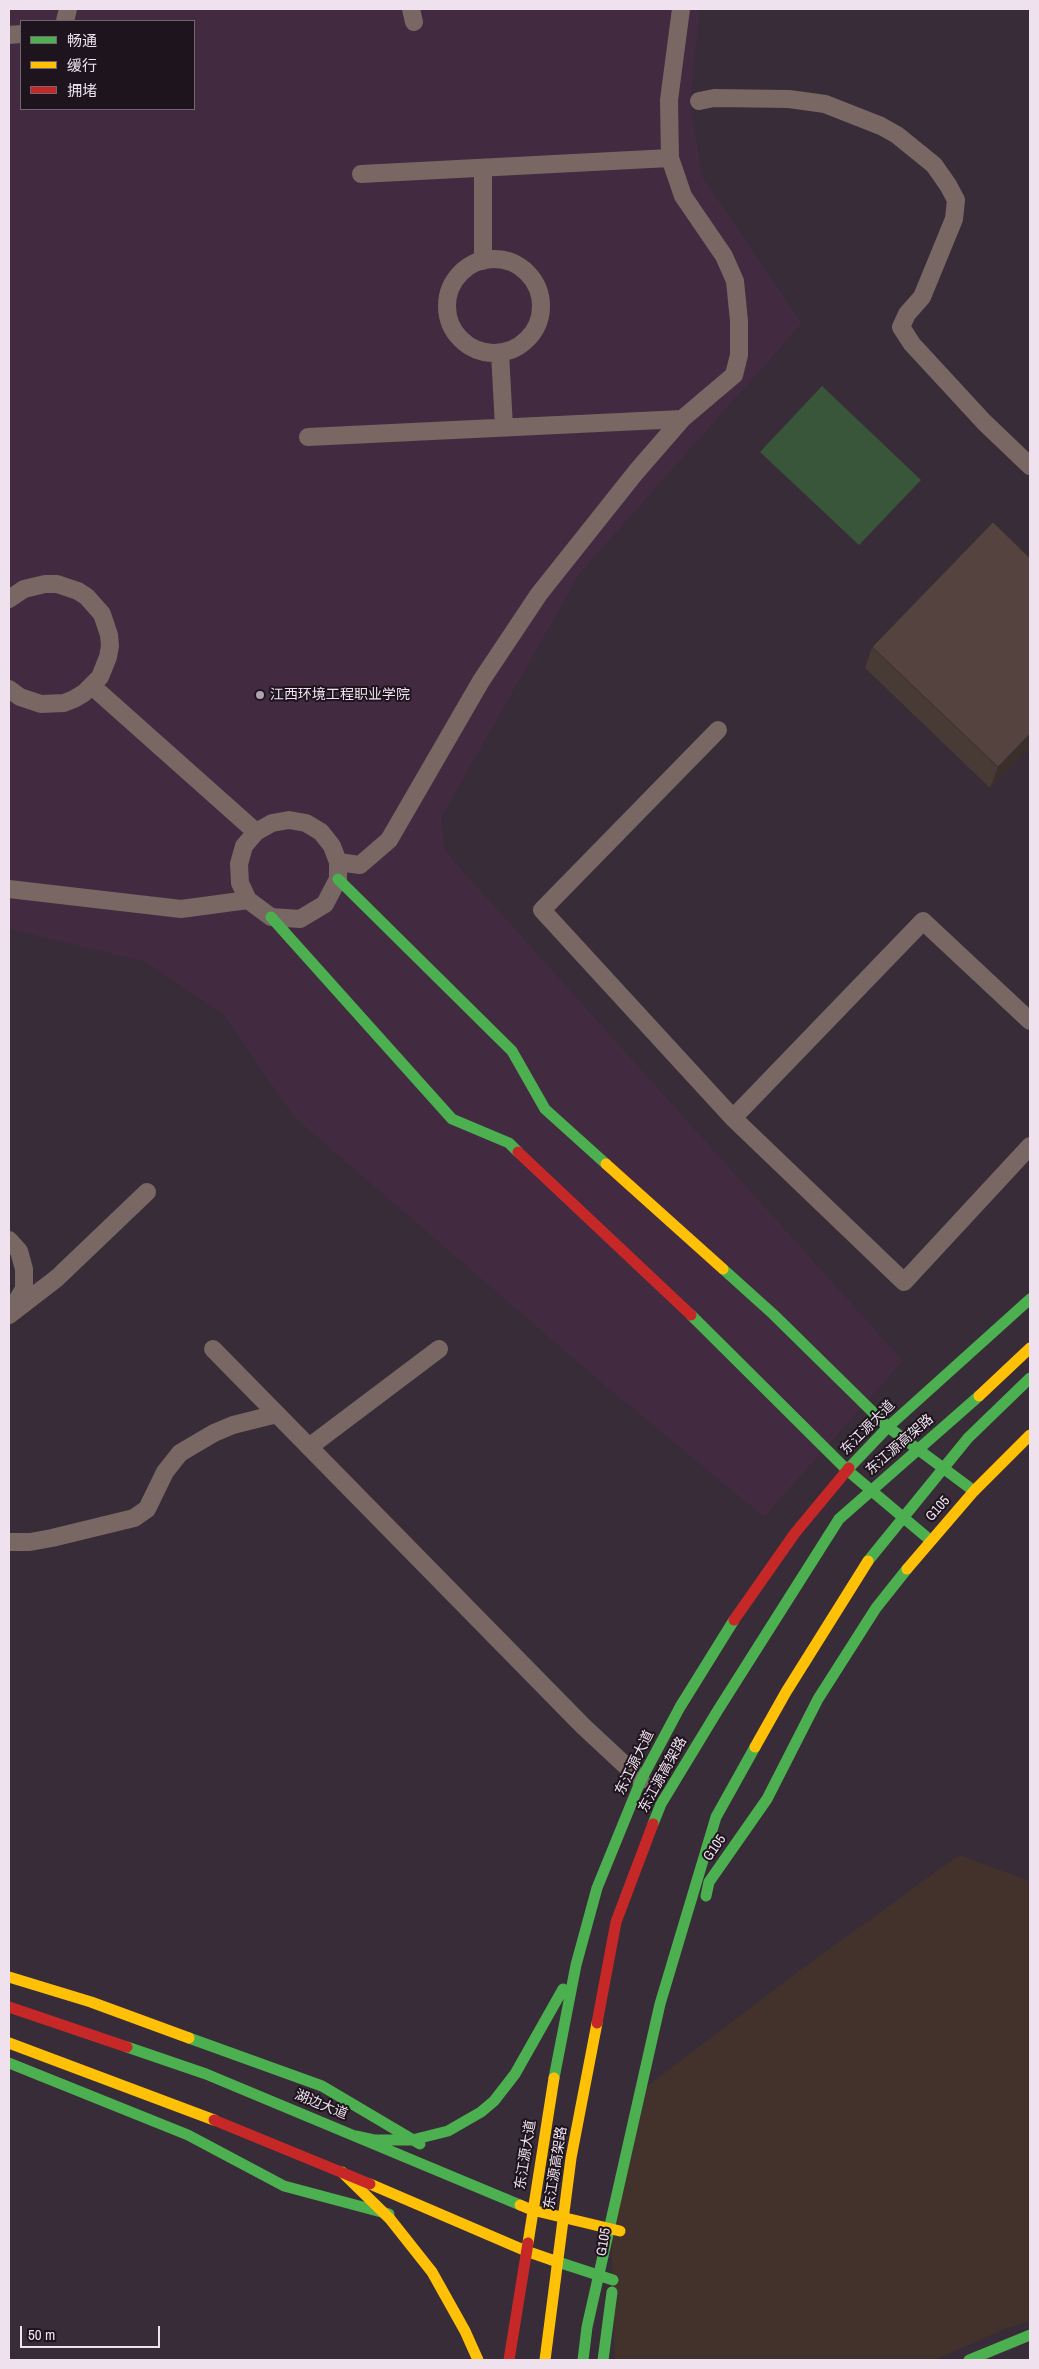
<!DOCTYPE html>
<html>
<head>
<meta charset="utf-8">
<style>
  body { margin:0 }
  #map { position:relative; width:1039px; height:2369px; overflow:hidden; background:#372c37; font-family:"Archivo Narrow","Noto Sans SC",sans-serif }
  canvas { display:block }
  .frame { position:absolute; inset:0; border:10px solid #efe1ee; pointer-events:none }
  .legend { position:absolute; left:20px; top:20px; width:175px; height:90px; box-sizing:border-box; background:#1d141d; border:1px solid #716671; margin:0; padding:6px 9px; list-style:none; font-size:15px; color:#efe1ee }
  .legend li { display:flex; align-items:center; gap:10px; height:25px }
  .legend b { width:25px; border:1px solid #716671 }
  .scale { position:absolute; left:20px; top:2326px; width:140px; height:22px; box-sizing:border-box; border:2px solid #efe1ee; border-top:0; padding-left:6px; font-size:15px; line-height:18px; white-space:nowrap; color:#efe1ee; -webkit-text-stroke:4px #1d141d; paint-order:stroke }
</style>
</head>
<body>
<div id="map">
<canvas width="1039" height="2369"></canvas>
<div class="frame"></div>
<ul class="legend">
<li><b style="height:6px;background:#4caf50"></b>畅通</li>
<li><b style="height:6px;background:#ffc107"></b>缓行</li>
<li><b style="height:6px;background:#c62828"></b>拥堵</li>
</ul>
<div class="scale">50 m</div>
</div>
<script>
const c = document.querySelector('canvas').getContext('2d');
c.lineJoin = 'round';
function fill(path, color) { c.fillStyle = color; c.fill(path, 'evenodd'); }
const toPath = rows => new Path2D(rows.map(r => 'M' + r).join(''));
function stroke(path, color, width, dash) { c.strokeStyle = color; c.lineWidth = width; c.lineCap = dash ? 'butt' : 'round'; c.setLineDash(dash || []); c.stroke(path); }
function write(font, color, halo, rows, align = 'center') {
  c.font = font + ' "Archivo Narrow","Noto Sans SC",sans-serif'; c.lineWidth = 4; c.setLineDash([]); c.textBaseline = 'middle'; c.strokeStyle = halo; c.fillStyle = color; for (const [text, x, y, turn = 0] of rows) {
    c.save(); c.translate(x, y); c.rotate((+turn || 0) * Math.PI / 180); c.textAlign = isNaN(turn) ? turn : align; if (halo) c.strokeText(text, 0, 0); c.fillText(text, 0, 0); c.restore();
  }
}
fill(toPath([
  [959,1855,1030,1881,1030,2321,1007,2328,934,2360,615,2360,611,2223,645,2088,792,1976]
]), '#43312c');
fill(toPath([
  [9,9,700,9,690,104,703,178,802,323,580,573,441,818,445,851,903,1361,764,1517,595,1377,294,1117,223,1014,146,962,9,929],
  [21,21,194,21,194,109,21,109]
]), '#422a41');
fill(toPath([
  [822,386,921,480,859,545,760,452]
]), '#39563a');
stroke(toPath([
  [411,9,414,22],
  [65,21,68,9],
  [9,35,21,34],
  [699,101,714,98,789,99,825,104,881,126,897,135,934,165,948,185,956,200,954,219,922,297,907,314,901,327,912,344,984,422,1030,466],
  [483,169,483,261],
  [361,174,670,158],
  '447 306a47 47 0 1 1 94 0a47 47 0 1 1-94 0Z',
  [500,353,504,427],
  [308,437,682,419],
  [9,599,24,589,45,584,57,584,78,591,87,597,102,614,109,635,110,646,108,657,100,677,84,693,74,699,64,703,41,704,20,697,9,689],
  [92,686,256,832],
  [718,730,542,910,733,1118,904,1282,1030,1146],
  [338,862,360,865,389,840,481,681,539,594,636,472,682,419,734,375,739,355,739,321,735,281,724,256,683,196,670,158,669,100,681,9],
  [9,889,181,909,248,900,271,917,300,919,325,904,338,879,338,862,332,846,321,832,306,823,289,820,272,823,256,832,244,846,239,864,240,883,248,900],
  [733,1118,923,921,1030,1021],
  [9,1240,19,1251,24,1269,24,1289,12,1309],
  [9,1315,57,1278,147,1192],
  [213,1349,583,1726,641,1780],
  [309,1447,439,1349],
  [9,1542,30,1542,52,1538,134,1518,147,1509,165,1472,180,1453,214,1433,233,1425,277,1414]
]), '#786762', 18);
stroke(toPath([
  [338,879,512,1051,545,1109,606,1164],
  [271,917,452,1119,509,1143,518,1152],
  [723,1269,773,1314,888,1427,974,1491],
  [691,1315,847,1470,930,1540],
  [849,1468,888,1427,1030,1299],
  [868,1561,968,1438,1030,1378],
  [653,1824,661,1804,718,1710,839,1519,979,1396],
  [706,1896,709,1882,767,1799,818,1699,876,1608,907,1569],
  [189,2038,322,2086,420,2144],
  [127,2047,206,2074,520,2205],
  [9,2063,188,2135,284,2186,389,2214],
  [554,2078,576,1965,597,1888,641,1780,680,1707,734,1620],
  [357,2136,375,2140,412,2140,448,2131,481,2112,494,2101,515,2074,563,1989],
  [552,2260,613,2280],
  [583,2360,587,2327,660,2004,716,1817,755,1747],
  [603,2360,612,2292],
  [969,2360,1030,2335]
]), '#4caf50', 11);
stroke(toPath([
  [606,1164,723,1269],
  [979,1396,1030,1348],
  [907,1569,974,1491,1030,1435],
  [755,1747,786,1692,868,1561],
  [9,1977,91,2002,189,2038],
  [9,2043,214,2120],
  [342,2172,390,2219,432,2272,465,2331,478,2360],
  [370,2184,526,2251,552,2260],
  [520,2205,532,2210,620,2231],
  [528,2243,554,2078],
  [545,2360,571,2158,597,2023]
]), '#ffc107', 11);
stroke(toPath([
  [518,1152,691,1315],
  [734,1620,795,1533,849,1468],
  [9,2007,127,2047],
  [597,2023,616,1922,653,1824],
  [214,2120,370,2184],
  [509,2360,528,2243]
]), '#c62828', 11);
fill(toPath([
  [1030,558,1030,747,990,788,865,668,872,647]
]), '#483a35');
fill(toPath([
  [1030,734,1030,747,990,788,998,767]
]), '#3b2f2b');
const building = toPath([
  [993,522,1030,558,1030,734,998,767,872,647,993,522]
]);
fill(building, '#54433e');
stroke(building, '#3b2f2b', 1);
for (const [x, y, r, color] of [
  [260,695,5,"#afa2ae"]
]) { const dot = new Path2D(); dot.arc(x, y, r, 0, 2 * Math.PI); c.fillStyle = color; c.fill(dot); stroke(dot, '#1d141d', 2); }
write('14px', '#efe1ee', '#1d141d', [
  ["江西环境工程职业学院",270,695]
], 'left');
write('14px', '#efe1ee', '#1d141d', [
  ["东江源大道",868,1428,-45],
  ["东江源高架路",900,1445,-41],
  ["G105",938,1509,-48],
  ["东江源大道",635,1763,-64],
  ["东江源高架路",663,1775,-61],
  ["G105",715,1848,-55],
  ["湖边大道",321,2105,22],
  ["东江源大道",526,2155,-81],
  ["东江源高架路",556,2168,-81],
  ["G105",604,2242,-81]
]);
</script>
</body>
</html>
